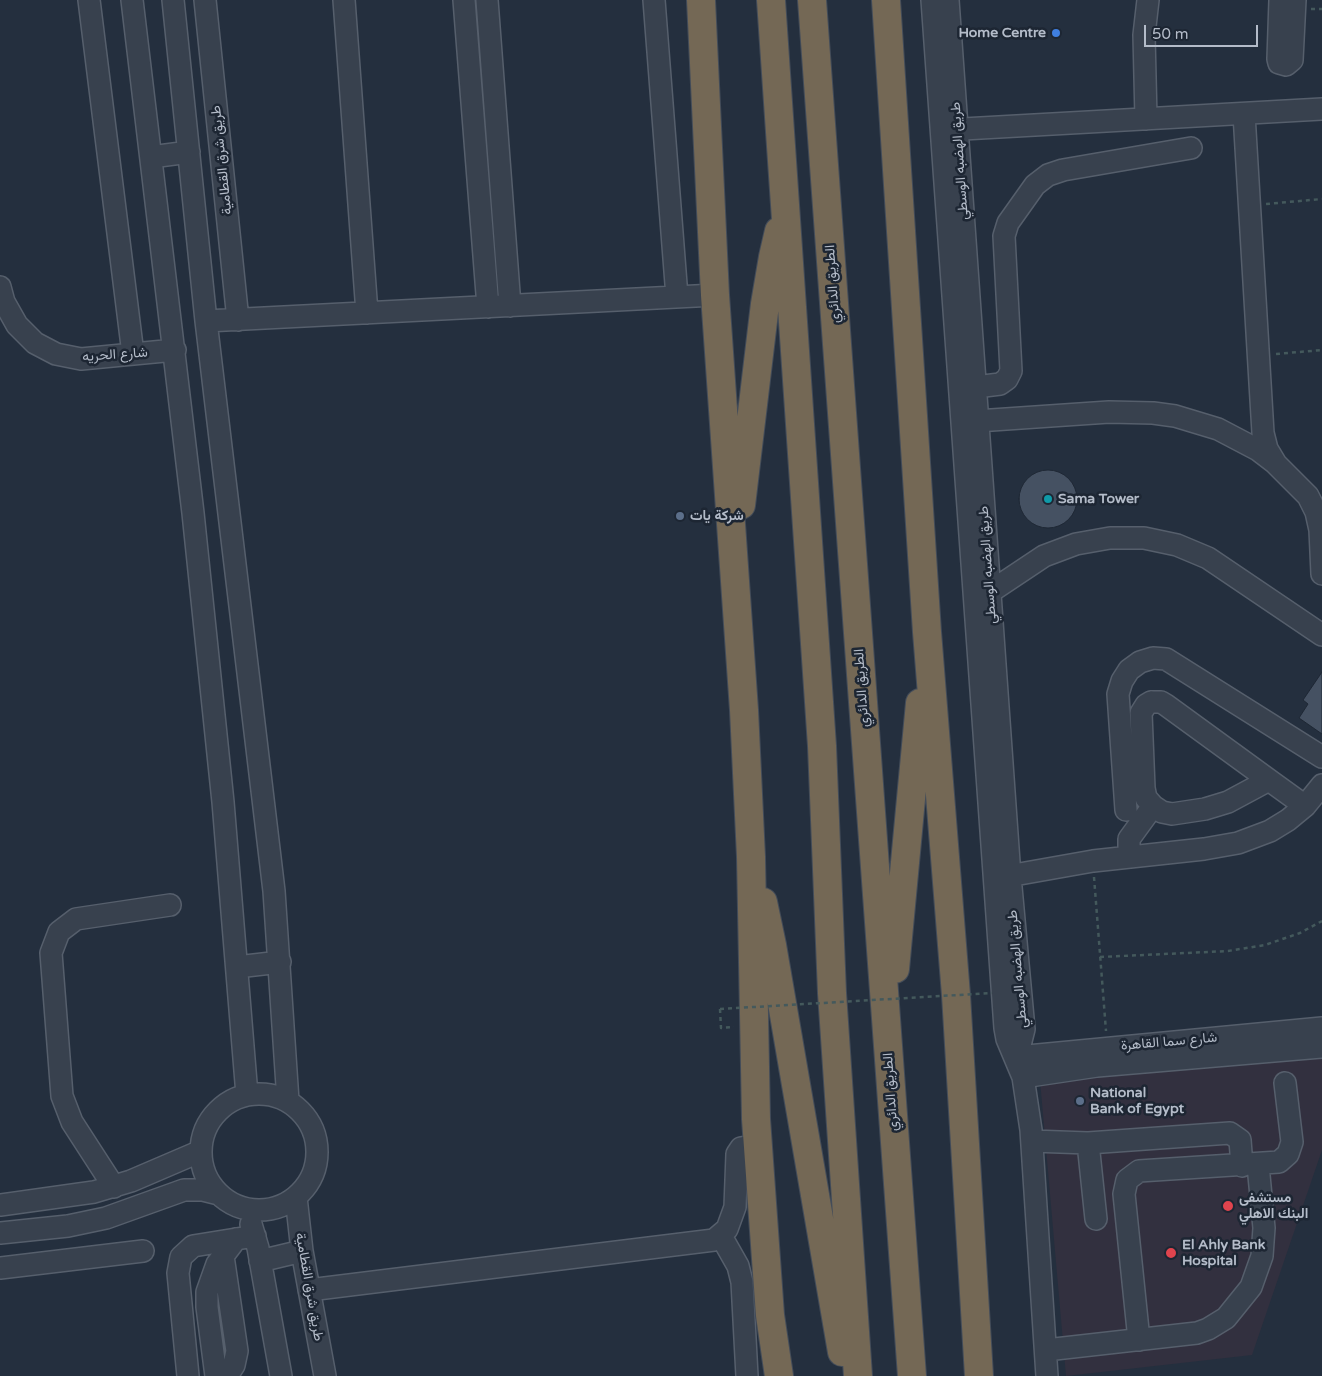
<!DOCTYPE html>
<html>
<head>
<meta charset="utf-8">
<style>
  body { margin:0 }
  #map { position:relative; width:1322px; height:1376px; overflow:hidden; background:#242f3e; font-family:"Varela Round",sans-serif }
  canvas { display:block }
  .scale { position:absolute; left:1144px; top:25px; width:114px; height:22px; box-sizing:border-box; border:2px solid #b4bcc9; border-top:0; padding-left:6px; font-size:15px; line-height:18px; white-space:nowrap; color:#b4bcc9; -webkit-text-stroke:4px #1d2633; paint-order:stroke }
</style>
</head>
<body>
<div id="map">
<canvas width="1322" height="1376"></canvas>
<div class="scale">50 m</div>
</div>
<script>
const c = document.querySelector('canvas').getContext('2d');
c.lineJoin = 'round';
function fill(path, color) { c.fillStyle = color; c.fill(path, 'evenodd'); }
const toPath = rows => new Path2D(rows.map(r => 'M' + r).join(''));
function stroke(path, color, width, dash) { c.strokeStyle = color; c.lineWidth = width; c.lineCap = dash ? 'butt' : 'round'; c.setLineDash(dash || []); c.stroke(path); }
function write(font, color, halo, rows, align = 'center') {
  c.font = font + ' "Varela Round",Vazirmatn,sans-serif'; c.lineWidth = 5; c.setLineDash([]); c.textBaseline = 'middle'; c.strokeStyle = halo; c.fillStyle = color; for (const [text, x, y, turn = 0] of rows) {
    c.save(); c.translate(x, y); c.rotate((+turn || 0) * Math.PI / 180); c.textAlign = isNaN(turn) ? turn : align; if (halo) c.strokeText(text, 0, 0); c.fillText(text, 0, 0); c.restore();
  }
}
fill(toPath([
  [1322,1057,1322,1150,1252,1355,1066,1376,1040,1080]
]), '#32303f');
const building = toPath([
  '1019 499a29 29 0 1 1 58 0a29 29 0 1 1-58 0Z',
  [1322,672,1322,734,1299,718,1308,704,1303,700,1322,672]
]);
fill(building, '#455162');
stroke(building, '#1f2835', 1);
const minor = toPath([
  [89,0,133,354],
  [132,0,193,513,223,802,247,1095],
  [173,0,206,321,274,891,288,1101],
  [205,0,238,320],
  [344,0,367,313],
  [464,0,488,307],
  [487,0,510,306],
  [654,0,677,297],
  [932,0,1005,1028,1007,1039,1023,1077,1031,1130,1047,1376],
  [948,0,1010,876,1024,1029,1017,1057],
  [1280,0,1278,59,1279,63,1286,65,1292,60,1295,0],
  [1244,114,1263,433,1267,449,1276,464,1308,496,1316,512,1320,530,1322,574],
  [1146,119,1144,35,1148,0],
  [945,130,1322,109],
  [151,157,189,152],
  [0,287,4,302,17,325,35,343,56,354,81,359,175,350],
  [206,321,715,295],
  [976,387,1000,384,1007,379,1011,371,1004,236,1008,223,1035,185,1048,175,1063,170,1191,148],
  [977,421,1109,412,1153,413,1175,416,1218,429,1258,450,1275,463],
  [990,592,1044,556,1076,544,1110,538,1144,538,1177,545,1208,558,1322,635],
  [1151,702,1161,702,1166,705,1269,780,1228,802,1205,809,1172,814,1162,812,1153,806,1146,798,1144,788,1141,713,1146,705,1151,702],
  [1269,780,1305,806],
  [1126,810,1118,694,1122,681,1129,670,1140,662,1153,658,1166,659,1322,757],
  [1129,857,1129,839,1153,806],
  [997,878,1093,861,1204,849,1238,843,1270,831,1288,820,1305,806,1322,785],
  [237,967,280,962],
  [1017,1057,1322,1028],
  [1023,1077,1097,1066,1322,1047],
  '201 1152a58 58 0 1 1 116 0a58 58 0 1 1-116 0Z',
  [1032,1141,1088,1143,1230,1133,1240,1140,1242,1166],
  [1088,1143,1096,1219],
  [114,1187,72,1122,62,1096,51,953,59,932,76,919,170,905],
  [296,1197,302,1251,325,1376],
  [0,1205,94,1192,131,1181,201,1151],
  [251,1224,258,1248,281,1376],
  [0,1233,68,1226,106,1218,184,1190,203,1190,219,1194],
  [721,1236,738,1266,742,1282,747,1376],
  [223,1256,237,1351,234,1365,227,1376],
  [260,1261,302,1251],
  [0,1268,143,1251],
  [309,1290,714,1240,727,1229,735,1207,737,1154,741,1148,757,1145],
  [1139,1340,1124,1194,1127,1180,1139,1171,1279,1162,1288,1154,1292,1142,1285,1083],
  [1046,1350,1197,1333,1208,1329,1226,1318,1251,1287,1262,1256,1264,1228,1258,1165],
  [188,1376,178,1273,181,1257,193,1246,255,1236],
  [216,1376,207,1307,207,1292,217,1264,236,1239]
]);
const highway = toPath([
  [701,0,715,295,744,710,751,857,756,1119,770,1315,779,1376],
  [771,0,822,746,832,993,858,1376],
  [812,0,912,1376],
  [886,0,927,632,956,995,979,1376],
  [741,505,765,304,773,257,779,231],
  [763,902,772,945,842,1352],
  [895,969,920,703]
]);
stroke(minor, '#565f6c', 24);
stroke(highway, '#434c59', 30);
stroke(toPath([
  [1311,9,1322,9],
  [1266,204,1322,199],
  [1276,354,1322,350],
  [1094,877,1106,1031],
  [1100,957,1228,951,1265,945,1300,933,1322,921],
  [720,1009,721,1028,734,1027]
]), '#44595c', 2.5, [4, 4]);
stroke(minor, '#38414e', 21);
stroke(highway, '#746855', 28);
stroke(toPath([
  [720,1009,992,993]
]), '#44595c', 2.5, [4, 4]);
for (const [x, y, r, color] of [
  [1056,33,5,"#3f7fe0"],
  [1048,499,5,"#0f9aa8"],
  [680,516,5,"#5c6f8a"],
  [1080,1101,5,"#5c6f8a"],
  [1228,1206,6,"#e0444e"],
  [1171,1253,6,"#e0444e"]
]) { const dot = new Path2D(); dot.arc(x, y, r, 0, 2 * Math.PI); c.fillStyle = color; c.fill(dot); stroke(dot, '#1d2633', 2); }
write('bold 14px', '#b4bcc9', '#1d2633', [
  ["Home Centre",1046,33,"right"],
  ["Sama Tower",1058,499],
  ["شركة يات",690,516],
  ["National",1090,1093],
  ["Bank of Egypt",1090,1109],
  ["مستشفى",1239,1198],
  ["البنك الاهلي",1239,1214],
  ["El Ahly Bank",1182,1245],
  ["Hospital",1182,1261]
], 'left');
write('14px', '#b4bcc9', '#1d2633', [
  ["طريق شرق القطامية",222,160,-96],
  ["طريق الهضبه الوسطي",960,161,-94],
  ["الطريق الدائري",833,284,-94],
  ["شارع الحريه",115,355,-4],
  ["طريق الهضبه الوسطي",988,565,-94],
  ["الطريق الدائري",862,688,-94],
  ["طريق الهضبه الوسطي",1018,969,-95],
  ["شارع سما القاهرة",1169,1042,-5],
  ["الطريق الدائري",891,1092,-94],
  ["طريق شرق القطامية",309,1287,80]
]);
</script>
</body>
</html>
